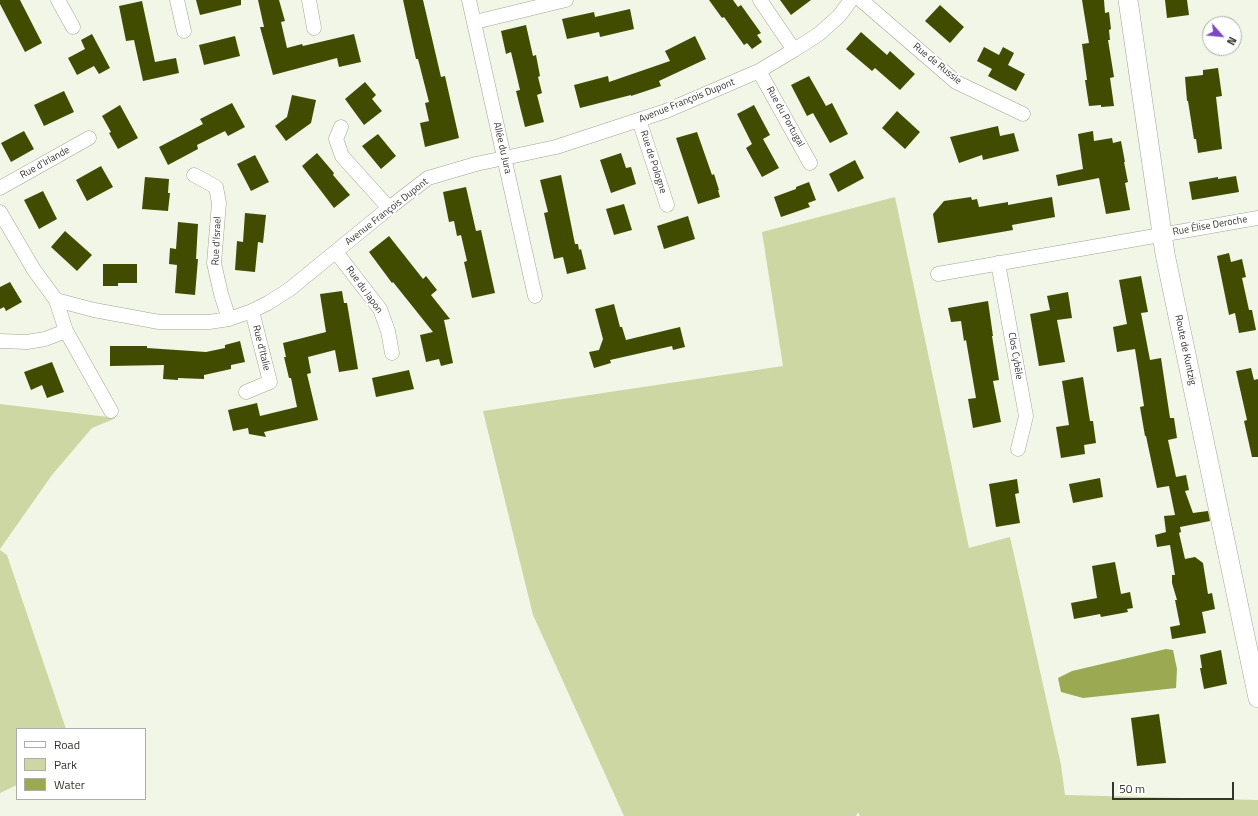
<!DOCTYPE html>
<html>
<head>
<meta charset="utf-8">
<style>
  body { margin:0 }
  #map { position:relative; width:1258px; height:816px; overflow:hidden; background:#f2f6e6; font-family:"Titillium Web",sans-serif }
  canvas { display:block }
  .legend { position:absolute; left:16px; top:728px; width:130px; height:72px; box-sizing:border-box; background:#fff; border:1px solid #adaeab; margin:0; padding:5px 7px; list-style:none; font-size:12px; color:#33342e }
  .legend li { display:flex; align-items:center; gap:8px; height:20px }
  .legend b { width:20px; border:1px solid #adaeab }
  .north { position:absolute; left:1202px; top:16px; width:40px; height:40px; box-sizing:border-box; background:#fff; border:1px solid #adaeab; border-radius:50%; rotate:117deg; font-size:11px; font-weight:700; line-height:16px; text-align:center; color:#33342e }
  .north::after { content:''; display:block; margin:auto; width:14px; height:18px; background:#794ac2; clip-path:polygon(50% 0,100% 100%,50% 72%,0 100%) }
  .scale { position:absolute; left:1112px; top:782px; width:122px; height:18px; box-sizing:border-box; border:2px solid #33342e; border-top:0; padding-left:5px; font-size:12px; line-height:14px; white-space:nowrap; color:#33342e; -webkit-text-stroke:3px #fff; paint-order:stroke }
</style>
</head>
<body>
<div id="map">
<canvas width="1258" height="816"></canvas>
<ul class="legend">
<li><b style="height:5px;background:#fff"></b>Road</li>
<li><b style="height:11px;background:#ccd7a4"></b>Park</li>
<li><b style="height:11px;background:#9aa952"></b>Water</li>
</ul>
<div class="north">N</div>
<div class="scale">50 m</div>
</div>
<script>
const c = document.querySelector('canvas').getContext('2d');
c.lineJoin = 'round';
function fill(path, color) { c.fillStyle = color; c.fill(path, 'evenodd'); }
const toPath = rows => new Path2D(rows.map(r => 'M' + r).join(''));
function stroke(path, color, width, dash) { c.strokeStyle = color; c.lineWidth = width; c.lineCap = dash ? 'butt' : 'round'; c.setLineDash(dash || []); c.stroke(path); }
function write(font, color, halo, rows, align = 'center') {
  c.font = font + ' "Titillium Web",sans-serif'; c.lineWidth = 4; c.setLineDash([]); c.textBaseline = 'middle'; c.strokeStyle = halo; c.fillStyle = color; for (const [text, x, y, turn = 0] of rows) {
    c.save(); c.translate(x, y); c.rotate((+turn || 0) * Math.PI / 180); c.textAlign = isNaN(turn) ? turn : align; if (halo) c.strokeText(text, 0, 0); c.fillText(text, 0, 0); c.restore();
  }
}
fill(toPath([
  [895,197,969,548,1010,537,1061,765,1065,795,1258,800,1258,816,860,816,858,812,856,816,624,816,533,615,483,411,783,366,762,232],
  [0,404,116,418,92,428,52,475,0,549],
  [0,550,7,555,66,729,17,729,17,785,0,793]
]), '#ccd7a4');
fill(toPath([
  [1166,649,1173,650,1177,669,1176,688,1083,698,1061,692,1058,678,1072,671]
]), '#9aa952');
fill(toPath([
  [0,0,20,0,42,43,25,52,0,4],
  [196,0,241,0,241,5,200,15],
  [258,0,279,0,285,21,281,22,287,48,302,44,303,46,354,34,361,62,339,67,337,58,273,75,260,27,264,27],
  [403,0,423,0,441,77,445,76,459,138,425,147,420,123,429,121,425,103,429,102,418,59,416,59],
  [709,0,733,0,738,7,741,5,761,33,757,35,762,42,752,49,747,43,744,45,724,17,722,18],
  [780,0,811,0,791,15],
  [1082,0,1104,0,1105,13,1109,12,1111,29,1109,30,1110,40,1108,40,1114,77,1110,78,1114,106,1101,107,1101,105,1089,106,1085,80,1087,80,1082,44,1089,43],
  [1165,0,1187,0,1189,15,1167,18],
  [142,1,155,62,176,58,179,73,143,81,134,40,126,41,119,6],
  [940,5,964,27,950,43,925,21],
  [630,9,634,29,600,37,599,32,567,39,562,19,594,12,595,17],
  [526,25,533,56,536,55,540,76,538,77,542,93,537,95,544,122,525,127,516,91,520,90,517,77,511,52,506,54,501,31],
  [861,32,887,55,890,51,915,74,900,90,875,68,872,71,846,49],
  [92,34,110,68,99,74,94,66,77,75,68,58,85,49,81,40],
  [235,36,240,56,204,65,199,45],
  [695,36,706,59,659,81,661,86,631,96,631,95,580,108,574,85,608,76,609,82,670,61,665,51],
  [984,47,999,55,1003,47,1014,53,1008,65,1025,74,1016,91,988,76,992,69,977,61],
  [1218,68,1222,96,1216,97,1222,149,1198,153,1196,139,1194,139,1188,101,1187,101,1185,77,1203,75,1203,70],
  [809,76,826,106,832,103,848,134,830,143,813,113,807,116,791,85],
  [365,82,376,95,372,99,382,111,364,125,345,99],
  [64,91,74,112,44,126,34,105],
  [292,95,316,100,311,123,286,141,275,126,287,117],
  [232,103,245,127,228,136,225,131,197,145,198,149,168,165,159,147,203,124,200,119],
  [120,105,138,138,118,149,109,133,111,132,102,116],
  [754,105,770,135,763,139,779,168,762,177,746,148,752,144,737,114],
  [897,111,920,132,905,149,882,128],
  [998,126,1000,136,1014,133,1019,151,983,160,982,155,959,163,950,137],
  [24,131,34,149,11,162,1,143],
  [1093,131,1094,141,1112,138,1113,143,1121,141,1125,162,1124,162,1128,182,1125,183,1130,210,1106,214,1099,178,1058,186,1056,175,1083,169,1078,134],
  [697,132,712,175,714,174,719,190,718,190,720,197,698,204,676,138],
  [378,134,396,156,381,169,362,146],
  [317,153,334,173,333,175,350,195,334,208,302,166],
  [621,153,626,168,631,167,636,184,611,193,600,160],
  [255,155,269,182,251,191,237,164],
  [855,160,864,178,838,192,829,174],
  [101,166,113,187,87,201,76,180],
  [561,175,575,244,578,244,579,250,581,249,586,269,567,274,563,257,554,259,544,213,548,212,540,180],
  [1236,176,1239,192,1192,200,1189,182,1218,177,1218,179],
  [145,177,169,179,168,193,170,193,168,211,142,209],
  [809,182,816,200,808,203,810,207,781,217,774,197,796,189,796,187],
  [466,187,476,231,481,230,495,293,472,298,464,262,467,261,461,235,457,236,454,221,449,222,443,192],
  [43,191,57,219,39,229,24,200],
  [971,197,972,200,977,199,979,207,1008,202,1008,205,1052,197,1055,217,1012,225,1013,230,938,243,933,214,944,201],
  [624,204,632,230,614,235,606,209],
  [245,213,266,215,263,243,258,242,255,272,235,270,237,241,243,242],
  [688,216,695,239,664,249,657,226],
  [178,222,198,224,196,259,198,259,195,295,175,293,177,265,169,264,170,248,176,249],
  [65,231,92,255,77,271,51,247],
  [389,236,423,279,426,276,437,290,431,295,450,319,444,320,453,363,441,366,439,359,426,362,420,335,433,332,393,282,392,283,369,252],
  [1229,253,1231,262,1242,259,1246,277,1242,278,1249,310,1252,310,1256,330,1239,333,1235,313,1229,315,1217,256],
  [103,264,137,264,137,283,118,283,118,286,103,286],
  [1141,276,1148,312,1141,313,1150,360,1161,358,1170,418,1174,418,1177,438,1168,440,1176,477,1186,475,1189,490,1185,491,1193,513,1208,511,1210,521,1180,527,1181,532,1179,533,1185,559,1195,557,1203,563,1208,594,1212,593,1215,609,1202,612,1206,633,1172,639,1170,627,1180,625,1175,600,1177,600,1172,583,1172,575,1175,575,1170,545,1157,547,1155,535,1166,532,1164,516,1175,515,1169,486,1157,488,1146,436,1145,436,1140,407,1144,406,1135,349,1117,352,1113,327,1127,324,1119,280],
  [10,282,22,302,6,311,4,307,0,309,0,287],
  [342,291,344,303,347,303,358,369,339,372,335,350,308,357,311,373,307,374,318,420,264,432,266,437,249,434,248,428,233,431,228,410,257,403,260,416,297,407,291,378,289,378,284,357,286,357,283,343,326,332,320,294],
  [1068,292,1072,318,1057,320,1065,362,1039,366,1030,314,1050,310,1047,296],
  [988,301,993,336,992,336,999,380,993,381,1001,422,973,428,968,399,976,398,966,340,964,341,961,321,951,322,948,308],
  [614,304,620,327,622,327,626,340,680,327,685,347,673,350,672,346,610,360,611,363,594,368,589,352,599,350,603,339,595,309],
  [240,341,245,362,231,365,231,369,204,375,204,379,178,378,178,380,163,379,164,365,110,366,110,346,147,346,147,348,206,352,225,348,225,345],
  [52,362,64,392,47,398,42,385,31,390,24,372],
  [1251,368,1254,380,1258,379,1258,457,1252,457,1244,421,1247,420,1236,371],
  [409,370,414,389,376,397,372,378],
  [1083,377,1090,421,1093,421,1096,443,1084,445,1085,454,1061,458,1056,427,1069,425,1062,381],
  [1100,478,1103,497,1073,503,1069,484],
  [1017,479,1019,493,1015,494,1020,523,996,527,989,484],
  [1115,562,1121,594,1130,592,1133,608,1127,609,1128,612,1101,617,1100,614,1074,619,1071,603,1097,598,1092,566],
  [1221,650,1227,684,1204,689,1200,668,1202,668,1200,655],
  [1159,714,1166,763,1137,766,1131,718]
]), '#424c00');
const street = toPath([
  [58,0,73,27],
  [177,0,184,31],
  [309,0,314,28],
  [469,0,535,296],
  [760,0,794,50],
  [861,0,956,82,1023,114],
  [475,22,566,0],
  [759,71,810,163],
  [639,120,667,205],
  [341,127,336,139,342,156,389,208],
  [194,175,216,187,219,203,214,263,221,294,229,319],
  [0,188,89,138],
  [0,212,34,270,56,300,94,310,159,322,209,322,229,319,252,311,268,303,290,289,389,208,428,178,476,164,556,147,666,111,759,71,794,50,819,34,839,16,851,0],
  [336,252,380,309,388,331,392,353],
  [998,263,1026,416,1018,449],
  [938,274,1258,218],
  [66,331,111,411],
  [0,341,27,342,45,339,66,331,56,300],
  [246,392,270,382,252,311]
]);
const secondary = toPath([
  [1128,0,1165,254,1258,698]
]);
stroke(street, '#a1a496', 15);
stroke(secondary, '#a1a496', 20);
stroke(street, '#fff', 14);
stroke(secondary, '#fff', 19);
write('10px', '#33342e', '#fff', [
  ["Rue de Russie",937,64,39],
  ["Avenue François Dupont",687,101,-22],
  ["Rue du Portugal",785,117,61],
  ["Allée du Jura",502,148,77],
  ["Rue de Pologne",653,162,72],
  ["Rue d'Irlande",45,163,-29],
  ["Avenue François Dupont",387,212,-38],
  ["Rue Élise Deroche",1210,226,-10],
  ["Rue d'Israel",217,241,-87],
  ["Rue du Japon",364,290,54],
  ["Rue d'Italie",261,348,76],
  ["Route de Kuntzig",1185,350,78],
  ["Clos Cybèle",1015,356,80]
]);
</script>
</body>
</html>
